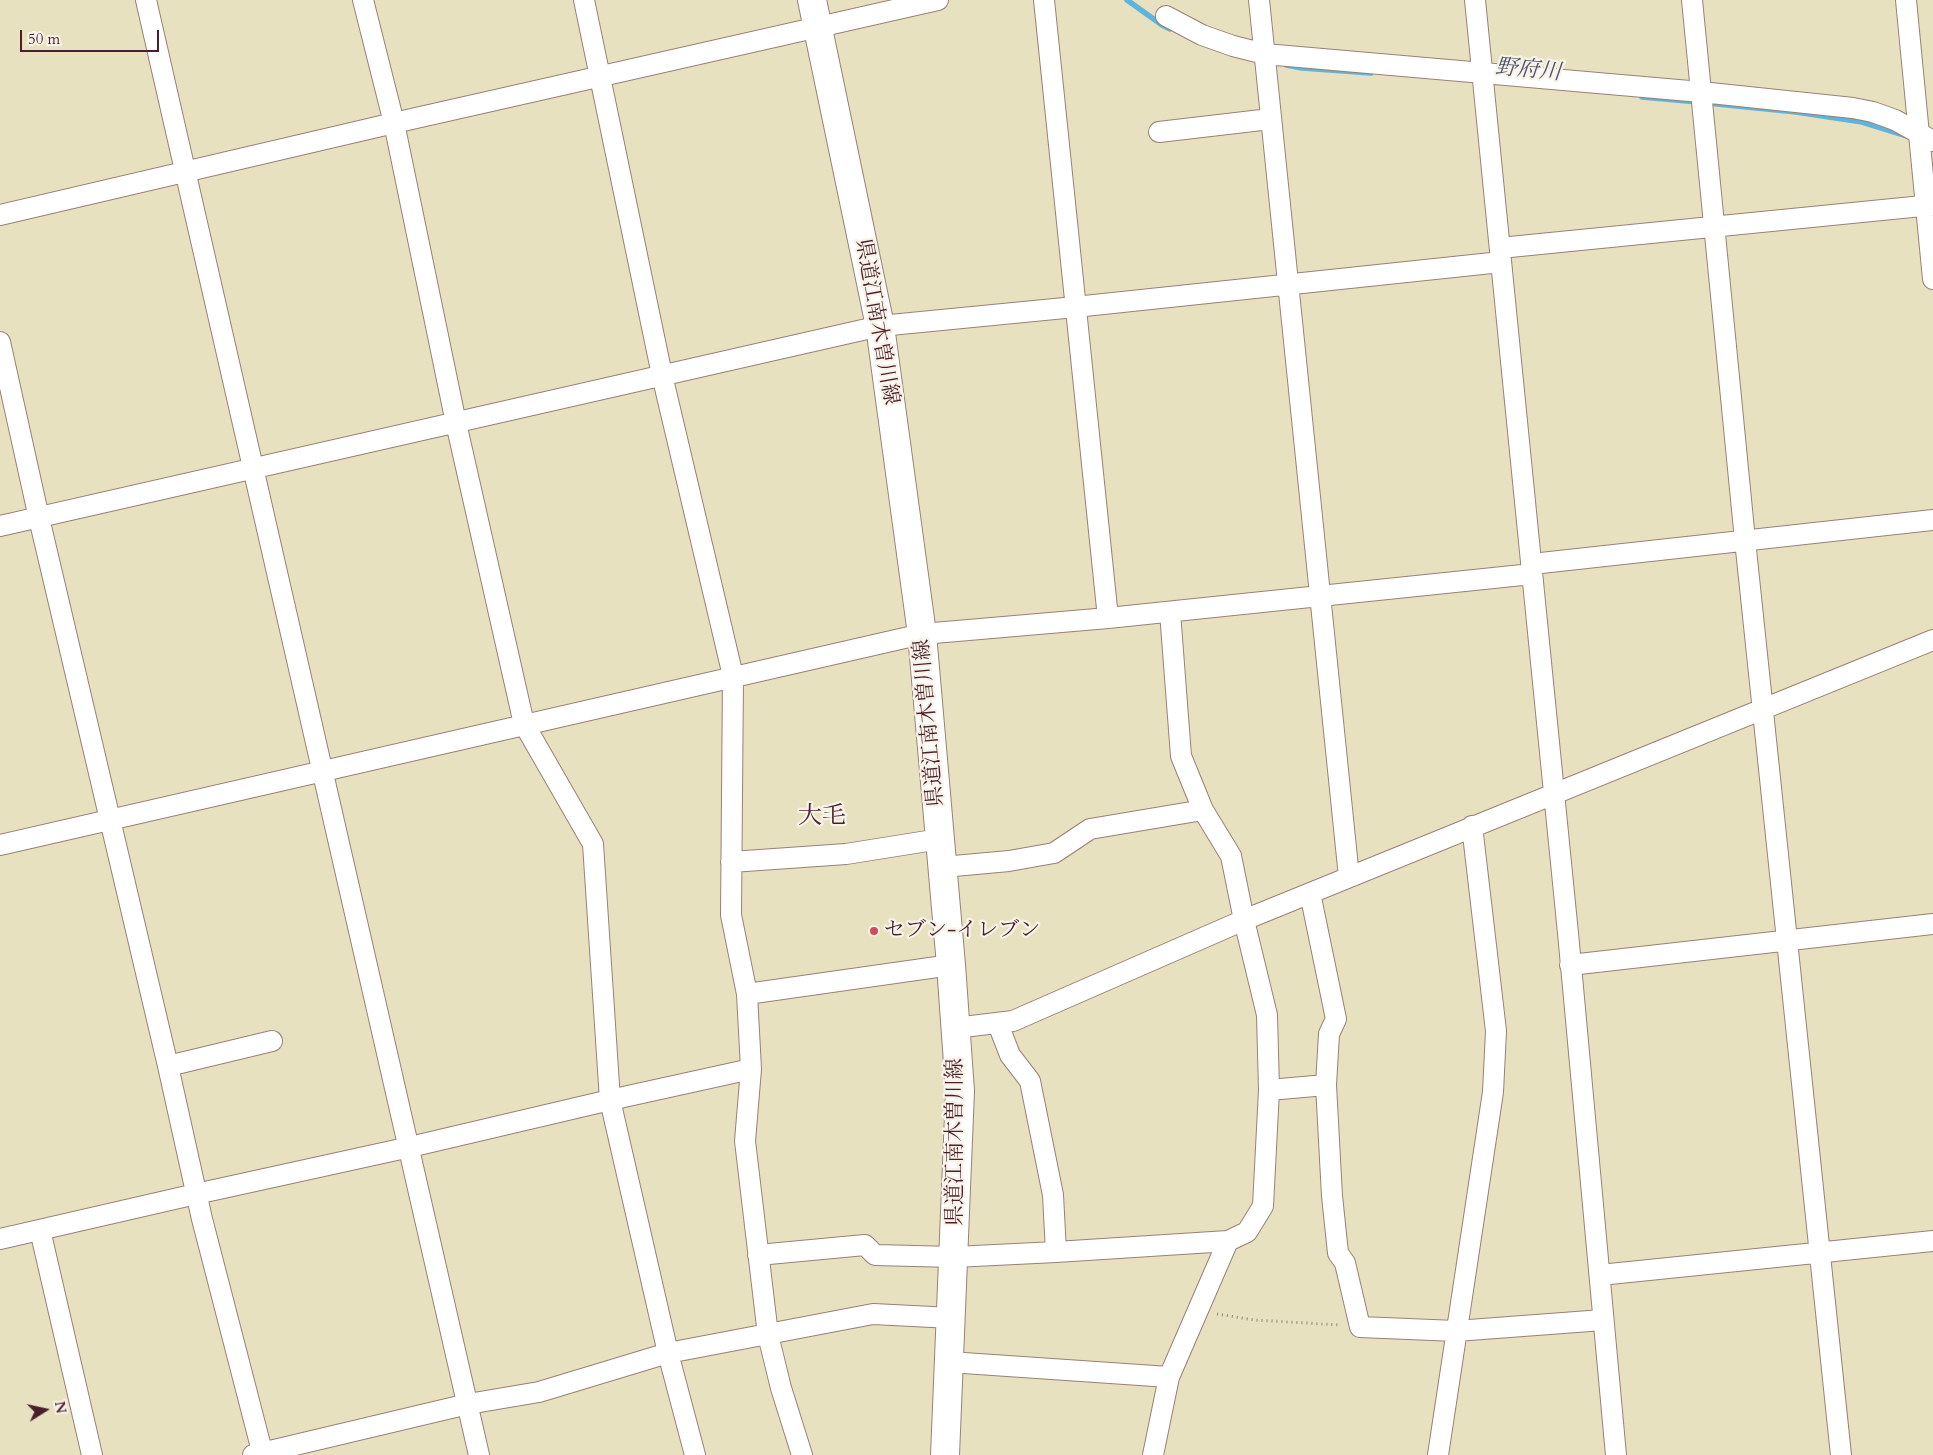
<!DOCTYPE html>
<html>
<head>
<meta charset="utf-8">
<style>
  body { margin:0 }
  #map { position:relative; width:1933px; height:1455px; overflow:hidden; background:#e8e1c0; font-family:Cardo,serif }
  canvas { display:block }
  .north { position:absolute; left:20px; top:1385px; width:50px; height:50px; -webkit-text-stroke:4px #f7f3e8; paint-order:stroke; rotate:80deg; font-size:14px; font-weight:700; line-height:20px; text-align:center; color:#4a1f2b }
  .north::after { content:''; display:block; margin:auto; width:18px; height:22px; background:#4a1f2b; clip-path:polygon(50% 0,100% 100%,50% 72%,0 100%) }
  .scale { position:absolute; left:20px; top:30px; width:139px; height:22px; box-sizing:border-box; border:2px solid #4a1f2b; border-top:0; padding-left:6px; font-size:15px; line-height:18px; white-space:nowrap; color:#4a1f2b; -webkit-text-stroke:4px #f7f3e8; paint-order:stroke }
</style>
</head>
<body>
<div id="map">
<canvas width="1933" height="1455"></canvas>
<div class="north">N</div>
<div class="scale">50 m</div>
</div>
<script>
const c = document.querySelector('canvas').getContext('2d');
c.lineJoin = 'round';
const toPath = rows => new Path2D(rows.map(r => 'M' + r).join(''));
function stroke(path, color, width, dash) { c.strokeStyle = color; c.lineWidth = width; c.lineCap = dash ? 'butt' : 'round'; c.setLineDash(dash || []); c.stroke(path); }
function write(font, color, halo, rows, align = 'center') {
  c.font = font + ' Cardo,"Noto Serif JP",serif'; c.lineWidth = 4.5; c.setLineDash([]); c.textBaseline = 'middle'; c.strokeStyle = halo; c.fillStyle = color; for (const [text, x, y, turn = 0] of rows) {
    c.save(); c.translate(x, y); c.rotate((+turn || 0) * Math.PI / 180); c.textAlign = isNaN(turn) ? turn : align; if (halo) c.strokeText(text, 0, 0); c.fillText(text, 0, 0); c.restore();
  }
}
stroke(toPath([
  [1127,0,1162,25,1170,29],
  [1286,65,1302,68,1371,73],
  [1642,97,1698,102],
  [1707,103,1796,112,1862,122,1907,136]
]), '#5fb4db', 5.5);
const minor = toPath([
  [146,0,479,1455],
  [363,0,394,123,456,423,524,724,593,844,610,1100,668,1353,695,1455],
  [584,0,662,375,733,676,731,915,747,994,751,1069,745,1141,768,1335,781,1388,802,1455],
  [1044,0,1108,618],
  [1259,0,1349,877],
  [1475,0,1568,933,1616,1455],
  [1692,0,1745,540,1841,1455],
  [1906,0,1933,279],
  [1166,16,1202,35,1233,46,1265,54,1701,92,1853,108,1873,112,1895,120,1933,141],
  [1159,132,1270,119],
  [0,215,394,123,938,0],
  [1500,248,1933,205],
  [0,342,39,518,168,1066,202,1219,263,1455],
  [0,526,880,326,1075,307,1501,262],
  [1532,564,1933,520],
  [0,845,922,634,1108,618,1532,574],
  [731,862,846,854,940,839],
  [943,867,1009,861,1054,853,1090,829,1203,810],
  [1310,893,1336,1019,1329,1034,1326,1085,1332,1196,1338,1253,1345,1263,1360,1327,1456,1331,1603,1320],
  [1570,965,1933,924],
  [747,994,951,965],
  [998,1024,1010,1055,1030,1081,1053,1195,1056,1252],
  [955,1028,1013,1021,1244,920,1933,640],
  [168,1066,272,1041],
  [1269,1090,1326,1085],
  [40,1230,92,1455],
  [0,1239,196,1194,410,1147,610,1100,751,1069],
  [758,1255,865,1245,875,1255,954,1257,1056,1252,1228,1241],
  [1600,1275,1933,1241],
  [949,1362,1169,1377],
  [253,1455,468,1404,539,1392,668,1353,873,1314,952,1318],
  [1153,1455,1169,1377,1228,1241,1247,1232,1263,1206,1269,1090,1267,1015,1244,920,1231,856,1203,810,1181,756,1170,612],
  [1438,1455,1493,1092,1496,1031,1472,826]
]);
const secondary = toPath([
  [812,0,880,326,922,634,951,965,960,1091,945,1455]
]);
stroke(minor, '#998076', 22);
stroke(secondary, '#998076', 30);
stroke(toPath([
  [1217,1314,1254,1320,1340,1325]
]), '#998076', 3, [1, 4]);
stroke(minor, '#fff', 20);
stroke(secondary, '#fff', 28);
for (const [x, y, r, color] of [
  [874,931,5,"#d1495b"]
]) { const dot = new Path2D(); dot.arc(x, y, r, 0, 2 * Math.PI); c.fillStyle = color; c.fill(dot); stroke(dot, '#f7f3e8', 2); }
write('21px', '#4a1f2b', '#f7f3e8', [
  ["県道江南木曽川線",876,322,80],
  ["県道江南木曽川線",930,723,-95],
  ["県道江南木曽川線",956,1142,-90]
]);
write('21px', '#4a1f2b', '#f7f3e8', [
  ["セブン-イレブン",884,931]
], 'left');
write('italic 22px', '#515369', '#f7f3e8', [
  ["野府川",1528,71,5]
]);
write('24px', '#4a1f2b', '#f7f3e8', [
  ["大毛",822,817]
]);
</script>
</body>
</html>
